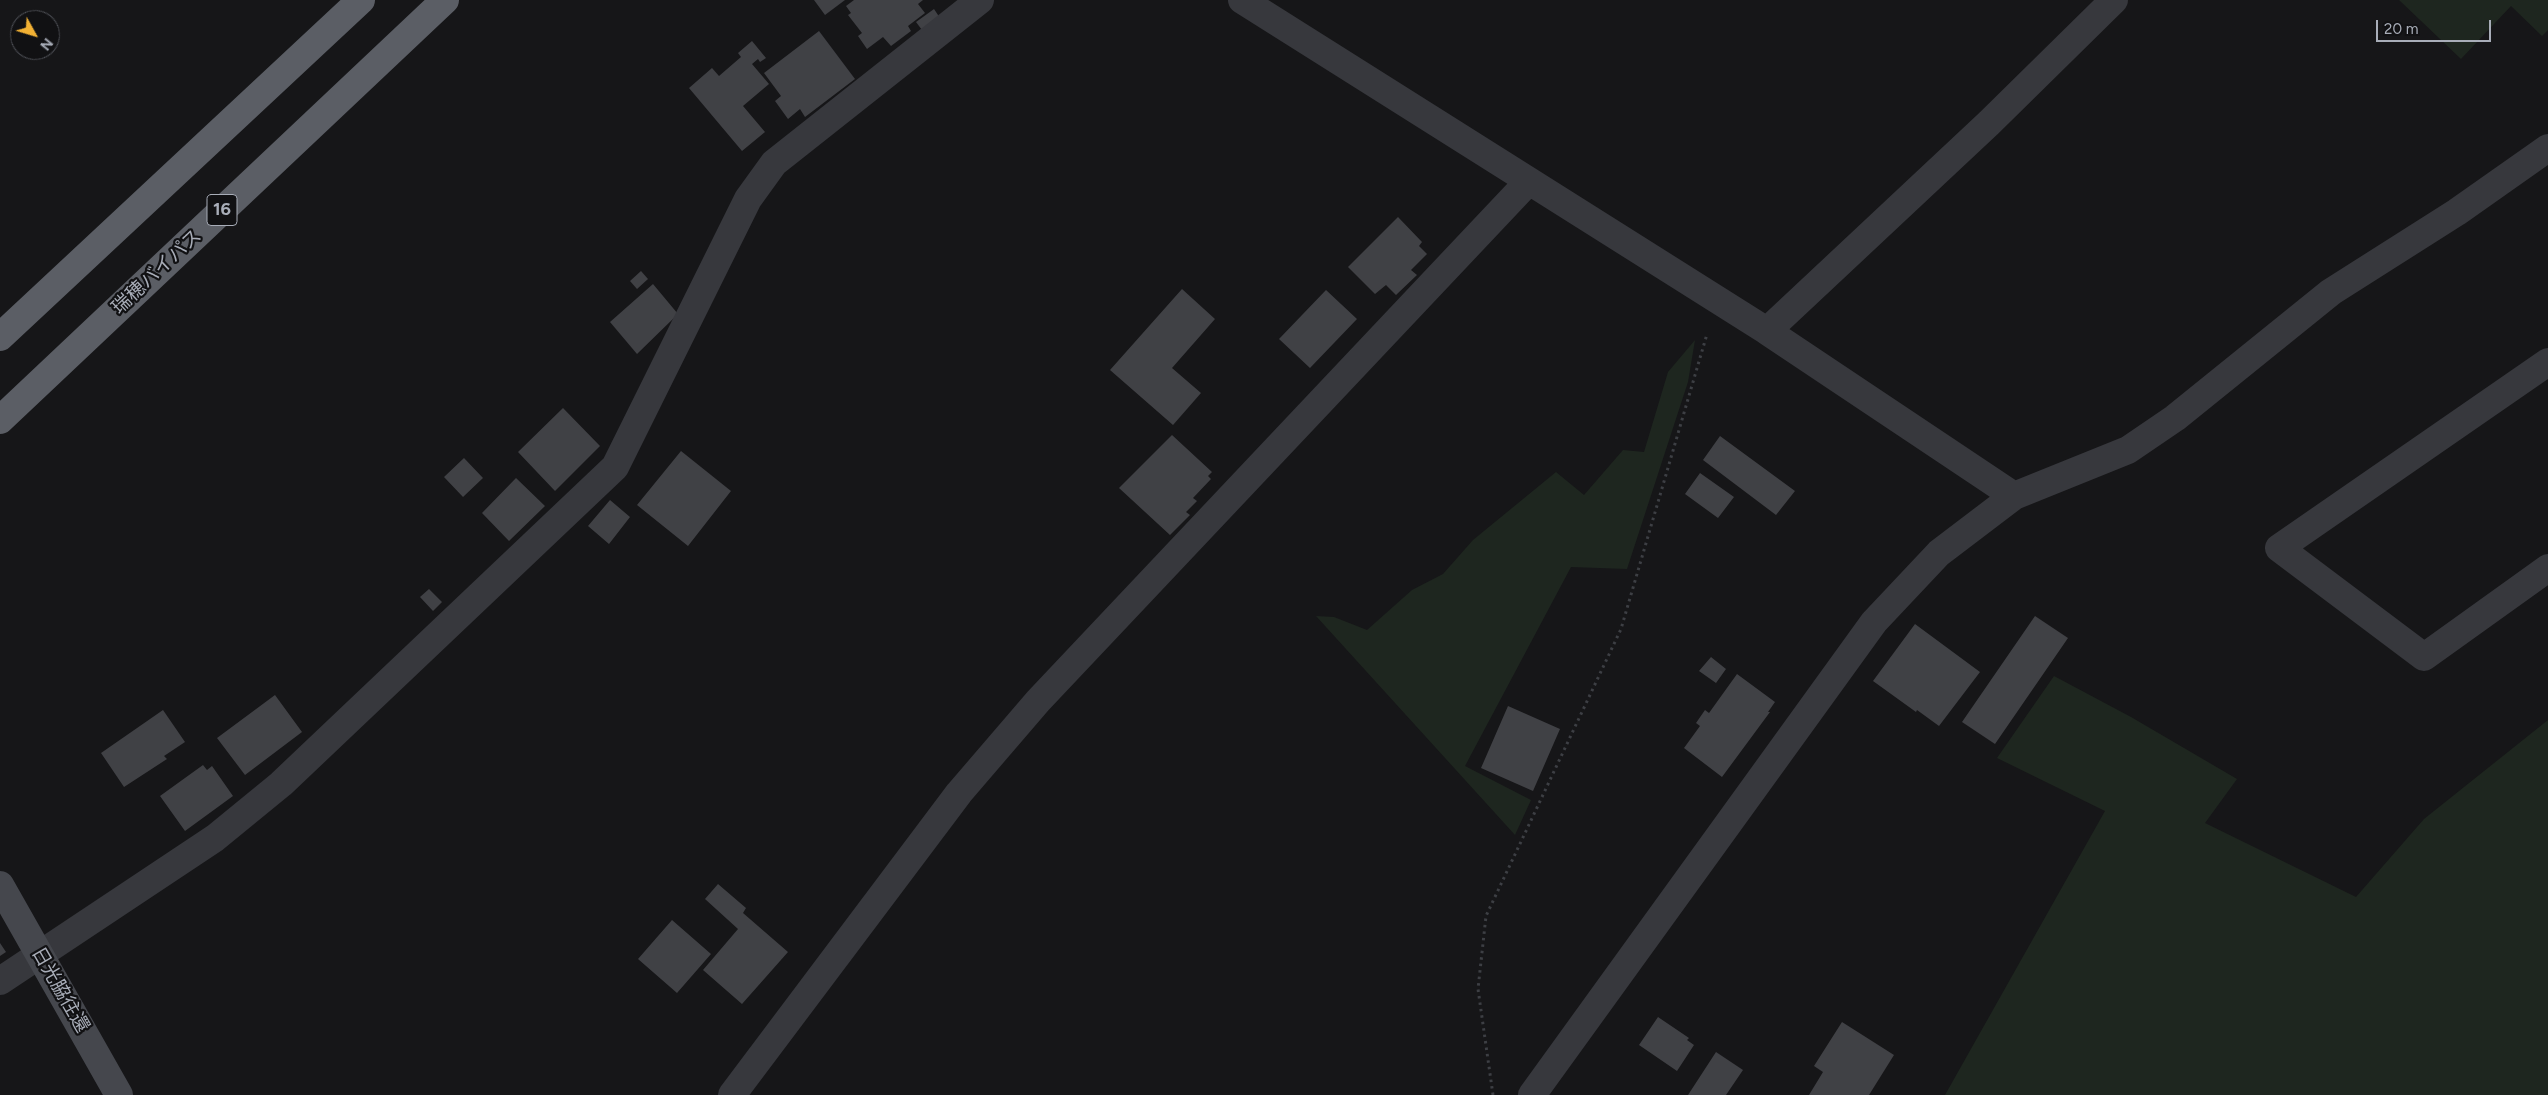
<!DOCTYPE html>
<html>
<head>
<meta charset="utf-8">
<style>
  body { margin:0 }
  #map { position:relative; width:2548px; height:1095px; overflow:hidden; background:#161618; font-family:Figtree,sans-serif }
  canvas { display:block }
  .north { position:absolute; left:10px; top:10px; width:50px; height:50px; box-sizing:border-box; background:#111113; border:1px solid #4d4f55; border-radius:50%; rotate:129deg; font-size:14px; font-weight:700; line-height:20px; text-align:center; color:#a8adb8 }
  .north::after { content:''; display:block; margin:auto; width:18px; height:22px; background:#f2b134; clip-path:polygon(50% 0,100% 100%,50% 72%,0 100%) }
  .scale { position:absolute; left:2376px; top:20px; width:115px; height:22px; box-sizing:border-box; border:2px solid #a8adb8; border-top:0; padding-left:6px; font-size:15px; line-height:18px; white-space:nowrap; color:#a8adb8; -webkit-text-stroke:4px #111113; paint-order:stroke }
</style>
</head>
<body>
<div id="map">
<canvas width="2548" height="1095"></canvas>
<div class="north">N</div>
<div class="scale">20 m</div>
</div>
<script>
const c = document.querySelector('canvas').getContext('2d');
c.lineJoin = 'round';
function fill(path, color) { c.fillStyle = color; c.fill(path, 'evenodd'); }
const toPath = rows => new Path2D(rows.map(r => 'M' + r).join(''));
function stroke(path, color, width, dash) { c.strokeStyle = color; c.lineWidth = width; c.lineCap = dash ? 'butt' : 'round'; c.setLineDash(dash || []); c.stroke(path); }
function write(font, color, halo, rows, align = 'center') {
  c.font = font + ' Figtree,"Noto Sans JP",sans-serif'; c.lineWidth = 4.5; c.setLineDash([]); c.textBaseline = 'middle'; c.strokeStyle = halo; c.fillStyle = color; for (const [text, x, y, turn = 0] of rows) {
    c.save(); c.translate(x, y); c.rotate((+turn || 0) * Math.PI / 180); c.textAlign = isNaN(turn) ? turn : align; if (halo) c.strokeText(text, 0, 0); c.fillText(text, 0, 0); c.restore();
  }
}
fill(toPath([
  [2399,0,2548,0,2548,30,2542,36,2511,6,2461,59],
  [1695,340,1688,382,1627,569,1571,567,1465,766,1531,800,1515,835,1316,616,1334,617,1367,630,1412,590,1443,574,1473,540,1556,472,1584,495,1623,450,1644,452,1668,372],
  [2054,676,2131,717,2237,779,2205,823,2356,897,2424,819,2548,720,2548,1095,1945,1095,2105,811,1997,758]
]), '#1e261f');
fill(toPath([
  [814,0,845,0,825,15],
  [854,0,923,0,918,4,925,13,908,26,911,31,891,46,883,37,867,49,858,36,862,33,848,15,851,13,846,6],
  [934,9,940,18,922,30,916,22],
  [819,31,855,79,805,117,800,109,788,119,775,101,781,96,764,73],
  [752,41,766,58,760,62,758,59,752,64,769,84,743,106,765,132,742,151,689,88,712,68,719,76,741,57,738,53],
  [1398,217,1422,242,1419,246,1427,254,1411,270,1417,275,1396,295,1386,285,1375,294,1348,267],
  [641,271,648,279,637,289,630,281],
  [653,284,678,314,637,354,610,322],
  [1182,289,1215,319,1172,368,1201,393,1173,425,1110,370],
  [1326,290,1357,319,1310,368,1279,339],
  [563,408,600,446,555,491,518,452],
  [1172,435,1212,472,1208,476,1211,479,1193,498,1197,501,1186,512,1190,515,1170,535,1119,488],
  [1720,436,1795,491,1776,515,1703,460],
  [681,451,731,491,688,546,637,505],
  [464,458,483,478,463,497,444,477],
  [1700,473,1734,497,1718,518,1685,494],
  [516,478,545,506,509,541,482,513],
  [610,500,630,517,609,544,588,526],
  [429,589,442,602,433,611,420,597],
  [2035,616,2068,638,1995,744,1962,722],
  [1915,624,1980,672,1939,726,1917,710,1916,712,1873,681],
  [1711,657,1726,669,1716,683,1699,671],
  [1737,674,1775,702,1768,712,1770,712,1722,777,1684,748,1700,726,1696,723,1705,710,1709,713],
  [275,695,302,732,245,775,217,738],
  [1508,706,1560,729,1533,791,1481,768],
  [163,710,185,742,164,756,167,759,124,787,101,753],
  [203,765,207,770,212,766,233,796,185,831,160,796],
  [718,884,746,908,743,913,788,952,742,1004,703,970,738,929,705,899],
  [672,920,711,954,677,993,638,959],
  [0,943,6,952,0,956],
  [1658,1017,1689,1038,1687,1040,1694,1045,1677,1071,1639,1045],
  [1842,1022,1894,1055,1869,1095,1809,1095,1823,1072,1814,1066],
  [1716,1052,1743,1070,1726,1095,1688,1095]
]), '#404145');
stroke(toPath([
  [1493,1095,1478,989,1486,916,1621,629,1707,334]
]), '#3d3f44', 3, [2.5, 4]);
stroke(toPath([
  [1242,0,1767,331,1989,123,2114,0],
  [1767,331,2014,496],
  [2548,362,2279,548,2424,657,2548,568],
  [0,981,215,838,281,784,615,467,748,199,774,163,980,0],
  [732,1095,959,793,1038,701,1529,181],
  [1532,1095,1874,622,1939,553,2014,496,2128,450,2175,418,2331,292,2457,212,2548,148]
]), '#37383d', 28);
stroke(toPath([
  [0,885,119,1095]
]), '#45474d', 28);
stroke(toPath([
  [0,337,361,0],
  [0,420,445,0]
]), '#5b5e65', 28);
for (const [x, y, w] of [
  [222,210,30]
]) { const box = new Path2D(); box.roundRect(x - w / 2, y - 15.5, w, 31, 4); c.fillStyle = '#111113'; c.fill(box); stroke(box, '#a8adb8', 1); }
write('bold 18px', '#a8adb8', null, [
  ["16",222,210]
]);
write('19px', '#a8adb8', '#111113', [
  ["瑞穂バイパス",157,272,-43],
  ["日光脇往還",60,990,60]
]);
</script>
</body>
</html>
